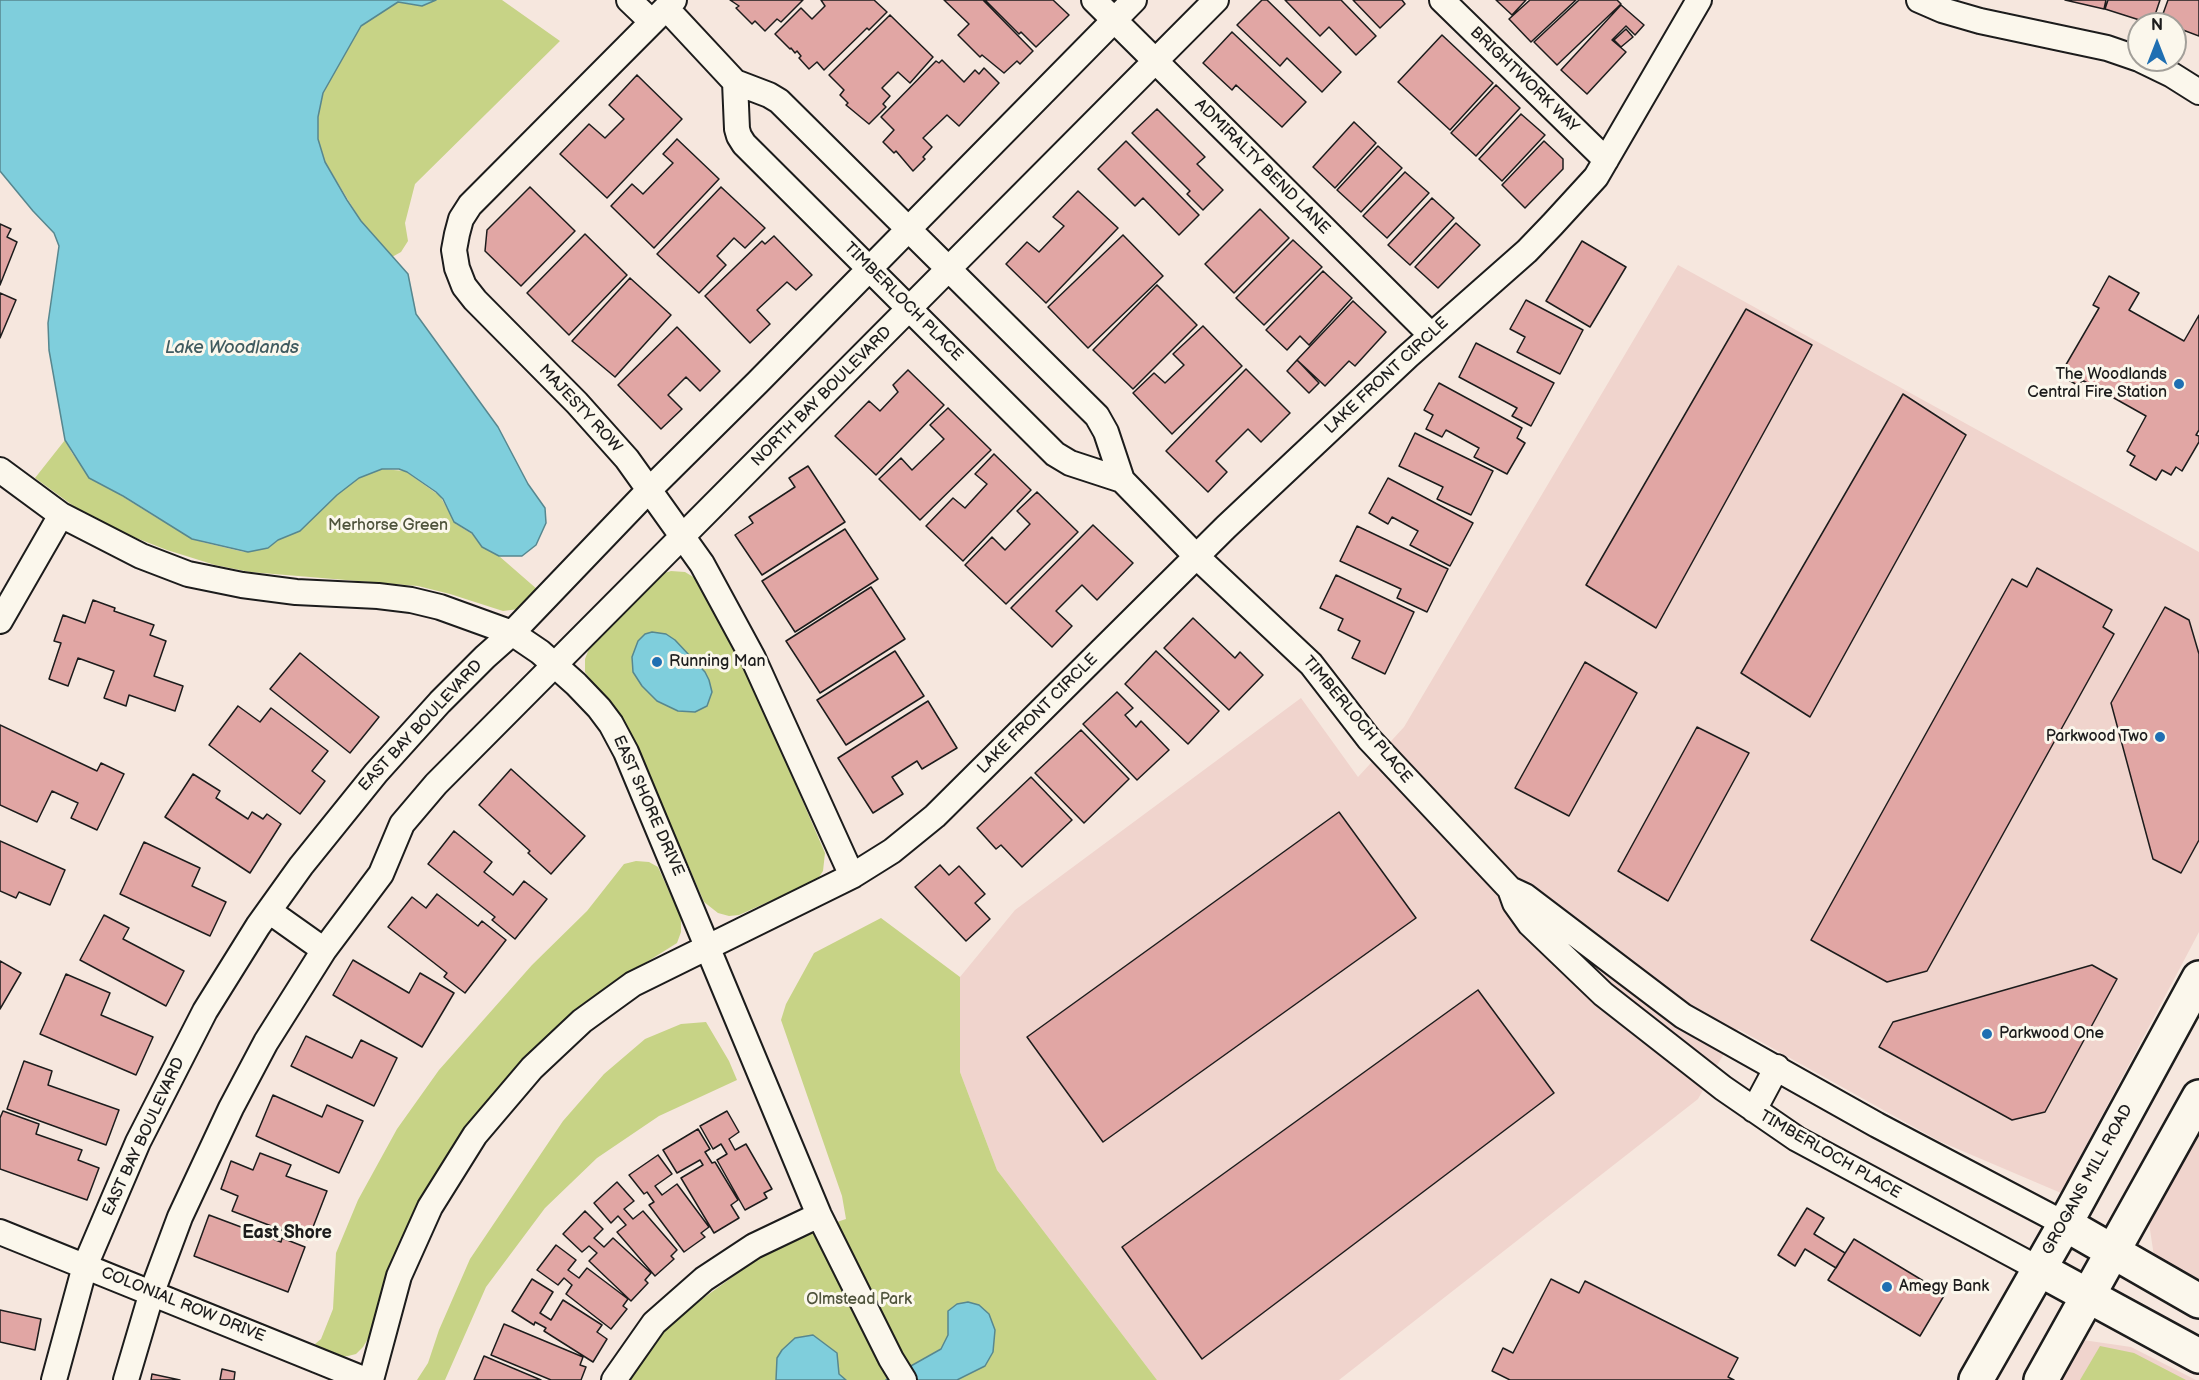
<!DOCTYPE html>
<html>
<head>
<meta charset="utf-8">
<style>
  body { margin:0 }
  #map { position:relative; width:2199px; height:1380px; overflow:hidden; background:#f6e7de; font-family:"Balsamiq Sans",sans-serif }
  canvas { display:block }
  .north { position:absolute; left:2127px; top:12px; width:60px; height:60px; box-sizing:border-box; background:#fbf7ec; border:2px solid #a29f99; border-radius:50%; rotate:0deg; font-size:16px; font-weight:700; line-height:24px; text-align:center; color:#1c1c1c }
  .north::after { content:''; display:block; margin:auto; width:21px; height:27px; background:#1f6fb2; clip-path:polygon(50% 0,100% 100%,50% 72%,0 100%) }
</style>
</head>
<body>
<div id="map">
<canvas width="2199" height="1380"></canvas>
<div class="north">N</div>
</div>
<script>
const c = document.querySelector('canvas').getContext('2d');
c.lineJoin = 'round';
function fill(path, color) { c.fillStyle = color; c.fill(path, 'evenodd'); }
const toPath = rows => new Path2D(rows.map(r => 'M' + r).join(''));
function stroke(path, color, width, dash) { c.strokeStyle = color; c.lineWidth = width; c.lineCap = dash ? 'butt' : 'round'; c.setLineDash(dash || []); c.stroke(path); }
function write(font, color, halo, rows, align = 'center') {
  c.font = font + ' "Balsamiq Sans",sans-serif'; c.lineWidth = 6; c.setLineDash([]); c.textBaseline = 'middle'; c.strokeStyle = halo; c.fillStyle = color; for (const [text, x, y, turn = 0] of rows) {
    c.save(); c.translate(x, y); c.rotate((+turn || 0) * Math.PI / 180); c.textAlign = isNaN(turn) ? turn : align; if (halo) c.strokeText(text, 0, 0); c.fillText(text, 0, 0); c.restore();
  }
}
fill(toPath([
  [1678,265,2199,552,2199,932,2061,1193,1939,1141,1738,1029,1698,1099,1339,1380,1157,1380,997,1170,960,1072,960,977,1015,910,1301,698,1358,777,1404,727],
  [2199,1133,2199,1289,2155,1263,2149,1223],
  [2083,1340,2131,1347,2196,1380,2061,1380]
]), '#f0d4cd');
fill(toPath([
  [436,0,502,0,560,41,415,184,405,223,408,241,401,252,392,257,361,221,325,162,318,139,318,117,323,93,361,26,398,2,422,6],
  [65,440,72,453,92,480,117,493,157,518,202,542,244,552,268,548,354,481,365,475,382,469,405,471,440,496,456,524,472,534,482,547,499,556,538,590,519,609,503,611,450,594,418,586,250,572,215,565,167,550,131,536,79,510,35,478],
  [671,571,685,572,700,581,741,658,825,853,823,871,817,880,739,915,729,916,718,913,704,902,639,751,624,724,585,672,585,659,590,646,661,574],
  [636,861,649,862,658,867,681,918,681,932,677,943,626,975,531,1054,492,1096,456,1144,400,1240,381,1293,369,1337,363,1347,356,1354,348,1356,335,1357,324,1353,315,1344,321,1339,333,1309,336,1253,358,1200,397,1129,439,1070,532,965,587,911,624,864],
  [881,918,960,977,960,1072,997,1170,1157,1380,627,1380,662,1328,785,1239,846,1219,842,1196,781,1020,786,1004,814,953],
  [706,1022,729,1061,737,1080,659,1116,597,1158,545,1208,486,1287,445,1380,417,1380,428,1363,439,1330,470,1259,563,1121,604,1074,645,1039,681,1024],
  [2100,1346,2134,1353,2186,1380,2080,1380]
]), '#c7d386');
const water = toPath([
  [0,0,436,0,422,6,398,2,361,26,323,93,318,117,318,139,325,162,347,200,361,221,408,274,416,314,498,427,528,484,545,508,546,523,536,545,522,556,499,556,482,547,472,533,454,522,443,499,436,492,407,472,399,469,382,469,359,478,337,495,300,531,278,540,268,548,248,552,192,539,123,496,89,478,65,440,49,350,48,323,59,246,54,233,33,211,0,171,0,0],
  [652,632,666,634,675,640,705,672,709,680,712,692,707,706,695,712,678,711,657,701,642,686,633,672,632,657,638,641,645,634,652,632],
  [968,1302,979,1305,989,1314,995,1330,993,1352,985,1366,957,1380,886,1380,941,1349,948,1335,948,1311,957,1304,968,1302],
  [813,1335,837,1353,839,1374,846,1380,776,1380,777,1358,782,1350,795,1338,813,1335]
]);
fill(water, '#7fcedc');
stroke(water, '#57878f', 1.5);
const building = toPath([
  [730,0,803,0,781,22,777,19,765,31,755,21,752,24,736,8,739,6,730,0],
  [821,0,874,0,887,12,869,30,867,28,824,70,817,62,809,69,799,58,801,56,797,51,795,53,791,48,790,49,775,34,801,8,812,19,825,6,821,0],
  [944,0,983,0,1033,51,1020,64,1017,61,1004,73,982,55,980,57,958,35,969,24,944,0],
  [985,0,1053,0,1069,15,1036,47,1021,32,1019,34,985,0],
  [1262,0,1267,0,1341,72,1322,92,1287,58,1280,66,1237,25,1262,0],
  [1285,0,1341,0,1376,36,1356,55,1329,27,1320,36,1285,0],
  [1353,0,1402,0,1405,4,1380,28,1353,0],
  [1496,0,1526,0,1512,15,1496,0],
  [1530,0,1576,0,1531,42,1509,19,1530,0],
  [1579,0,1617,0,1621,4,1557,65,1534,42,1579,0],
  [2065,0,2106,0,2104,9,2065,0],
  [2108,0,2160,0,2152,24,2105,9,2108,0],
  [2168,0,2199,0,2199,36,2175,27,2175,24,2160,22,2168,0],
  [1621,5,1644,25,1635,35,1626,26,1612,40,1626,52,1587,94,1561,70,1621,5],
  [890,15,933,57,910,83,898,72,882,88,890,96,883,104,886,107,869,124,846,105,848,103,840,95,844,90,829,75,890,15],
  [1626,29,1633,37,1621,47,1614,40,1626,29],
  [1232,32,1306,102,1282,127,1236,85,1232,90,1203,63,1232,32],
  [1442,35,1493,83,1450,130,1398,82,1442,35],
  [942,60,964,82,975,70,979,74,984,68,999,83,959,126,947,115,923,138,932,147,923,157,925,159,913,171,896,151,894,153,883,142,894,130,881,117,936,61,939,63,942,60],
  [637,75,682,119,607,198,560,154,589,124,605,138,624,119,609,105,637,75],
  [1496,85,1520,108,1476,156,1451,133,1496,85],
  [1157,109,1205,157,1197,164,1223,190,1203,210,1187,194,1190,191,1132,133,1157,109],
  [1521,114,1545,135,1502,181,1479,159,1521,114],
  [1354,122,1376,143,1335,188,1313,167,1354,122],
  [677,139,719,179,654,248,611,206,632,184,643,194,673,163,663,154,677,139],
  [1126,141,1199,215,1179,235,1143,198,1135,206,1098,169,1126,141],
  [1544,141,1563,159,1563,169,1525,208,1502,185,1544,141],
  [1378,146,1402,168,1361,212,1337,190,1378,146],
  [1405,172,1429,193,1387,238,1363,216,1405,172],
  [530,187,575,231,521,286,485,251,487,230,530,187],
  [721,187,765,228,745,248,734,238,717,256,726,265,699,293,657,254,721,187],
  [1078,191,1118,228,1046,303,1006,264,1027,242,1039,252,1064,226,1053,217,1078,191],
  [1432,198,1454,218,1410,265,1388,245,1432,198],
  [1260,209,1289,238,1234,293,1205,264,1260,209],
  [1456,223,1480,245,1438,288,1415,267,1456,223],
  [0,224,11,229,7,237,17,242,0,285,0,224],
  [585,234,627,275,569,335,527,293,585,234],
  [1123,235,1163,276,1088,348,1048,307,1123,235],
  [774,236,812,275,796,290,787,282,757,310,770,324,750,343,705,296,762,241,765,244,774,236],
  [1293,240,1322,267,1264,325,1236,298,1293,240],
  [1582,241,1626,267,1590,327,1546,301,1582,241],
  [1323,271,1352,298,1309,345,1300,336,1287,350,1266,330,1323,271],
  [2109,276,2139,293,2129,310,2184,341,2199,315,2199,430,2196,435,2199,436,2199,442,2182,471,2176,467,2171,475,2162,470,2156,480,2130,465,2135,456,2127,451,2146,416,2082,380,2079,386,2060,375,2099,308,2093,305,2109,276],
  [630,278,671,315,615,377,572,341,630,278],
  [1157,285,1197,325,1133,389,1093,350,1157,285],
  [0,293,16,300,0,338,0,293],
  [1526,300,1583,330,1560,374,1517,352,1525,337,1510,329,1526,300],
  [1353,301,1386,332,1355,366,1349,361,1325,386,1297,360,1353,301],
  [1746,309,1812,345,1656,628,1586,585,1746,309],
  [1203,326,1242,366,1172,434,1133,393,1154,373,1165,383,1184,365,1173,354,1203,326],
  [677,327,720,371,700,391,686,377,668,395,682,409,661,429,618,385,677,327],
  [1476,343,1554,383,1531,426,1512,416,1517,408,1459,377,1476,343],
  [1297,360,1319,383,1309,393,1287,371,1297,360],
  [1246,369,1290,413,1261,442,1248,429,1216,461,1227,472,1208,492,1166,451,1246,369],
  [908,370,944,405,876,475,835,436,869,401,880,411,898,392,893,385,908,370],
  [1439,383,1522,428,1517,438,1525,443,1507,474,1474,457,1479,448,1446,430,1442,437,1426,429,1433,415,1424,410,1439,383],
  [1903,394,1966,435,1810,717,1741,673,1903,394],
  [948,408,991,450,920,520,879,479,901,458,912,470,944,439,930,425,948,408],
  [1415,433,1493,471,1471,515,1437,499,1443,487,1399,466,1415,433],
  [994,454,1031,490,963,561,926,526,953,498,965,508,987,484,975,474,994,454],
  [808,466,845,522,762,575,735,535,753,523,749,517,795,487,789,478,808,466],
  [1388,478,1473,523,1450,566,1410,545,1418,531,1392,517,1388,524,1369,513,1388,478],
  [1037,492,1078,532,1006,604,965,565,992,537,1005,550,1030,524,1017,511,1037,492],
  [1093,525,1133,563,1097,600,1082,585,1056,611,1072,626,1052,647,1011,608,1093,525],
  [1357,526,1448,569,1427,612,1397,598,1401,589,1340,561,1357,526],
  [845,529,878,579,795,632,762,581,845,529],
  [2037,568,2112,610,2103,627,2114,634,1927,971,1887,982,1811,940,2012,579,2027,587,2037,568],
  [1336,575,1414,612,1385,674,1352,658,1360,641,1338,630,1343,619,1320,608,1336,575],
  [871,587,905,639,820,693,786,641,871,587],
  [93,600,115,608,114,611,154,625,150,635,166,641,154,676,183,686,175,711,129,695,126,706,104,698,114,671,78,658,68,686,49,679,61,643,54,641,63,615,85,623,93,600],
  [2165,607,2189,620,2199,654,2199,840,2181,873,2153,859,2111,703,2165,607],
  [1193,618,1235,658,1240,652,1263,675,1229,710,1164,648,1193,618],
  [895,651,924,696,846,745,817,700,895,651],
  [1156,651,1219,711,1188,744,1125,684,1156,651],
  [300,653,379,717,350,753,270,689,300,653],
  [1585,662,1637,693,1569,816,1515,788,1585,662],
  [1117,692,1133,708,1125,715,1136,727,1141,721,1169,750,1137,780,1083,724,1117,692],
  [928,701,957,748,922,769,917,761,892,777,903,794,873,813,838,758,928,701],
  [238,706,260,722,271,708,328,751,312,771,325,781,300,814,209,745,238,706],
  [0,725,97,771,101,763,124,774,97,830,71,818,78,803,52,791,37,822,0,805,0,725],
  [1697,727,1749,753,1668,901,1618,871,1697,727],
  [1081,730,1129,779,1084,823,1035,773,1081,730],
  [511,769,585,836,551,874,528,853,530,851,479,805,511,769],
  [193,774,220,791,216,798,248,819,252,812,263,819,267,814,281,824,250,873,165,817,193,774],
  [1031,777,1072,820,1022,867,1001,845,996,849,977,828,1031,777],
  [1339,812,1416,918,1103,1142,1027,1037,1339,812],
  [454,831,492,862,484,872,513,895,524,881,547,899,515,939,492,920,495,917,428,864,454,831],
  [0,841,65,870,50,905,19,892,16,898,0,891,0,841],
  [144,842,200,868,192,886,226,902,210,936,120,894,144,842],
  [940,865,949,875,959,866,985,894,975,903,990,919,966,941,915,887,940,865],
  [437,894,478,926,482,921,506,940,465,993,444,977,447,973,388,927,412,897,426,908,437,894],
  [104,915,129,928,123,939,184,971,166,1006,80,960,104,915],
  [353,960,409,993,420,973,454,993,422,1047,333,995,353,960],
  [0,961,21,973,0,1009,0,961],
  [2092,965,2117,979,2045,1112,2012,1120,1879,1047,1893,1022,2092,965],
  [66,974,110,993,101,1015,153,1037,136,1075,40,1034,66,974],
  [1478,990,1554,1093,1202,1359,1122,1247,1478,990],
  [306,1036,352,1058,361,1040,397,1058,374,1106,291,1066,306,1036],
  [24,1061,52,1071,48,1085,119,1110,106,1145,7,1109,24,1061],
  [273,1095,322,1117,327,1105,363,1121,339,1173,256,1136,273,1095],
  [3,1111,39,1124,36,1134,82,1150,78,1160,99,1168,87,1200,0,1169,0,1118,3,1111],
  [727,1111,739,1132,729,1139,735,1150,746,1144,772,1189,764,1193,767,1198,745,1210,717,1160,727,1154,721,1144,713,1149,700,1126,727,1111],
  [698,1129,710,1149,705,1152,712,1163,715,1162,738,1200,731,1205,739,1218,714,1233,681,1178,703,1165,700,1160,677,1173,663,1150,698,1129],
  [260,1153,291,1165,286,1176,327,1191,308,1240,232,1211,238,1196,221,1189,231,1161,253,1170,260,1153],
  [658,1155,672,1174,655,1186,662,1195,677,1184,709,1227,701,1233,705,1237,684,1252,649,1205,654,1202,647,1192,644,1194,629,1175,658,1155],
  [617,1182,634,1201,624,1209,633,1219,643,1211,677,1250,671,1256,674,1259,655,1276,617,1232,626,1225,618,1216,611,1223,594,1203,617,1182],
  [1807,1208,1824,1218,1814,1234,1845,1253,1836,1268,1805,1249,1795,1266,1778,1255,1807,1208],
  [585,1211,603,1229,594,1238,604,1247,613,1238,651,1273,645,1280,648,1283,631,1301,589,1261,597,1253,589,1246,582,1252,563,1234,585,1211],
  [209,1215,281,1242,282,1238,305,1247,288,1292,194,1256,209,1215],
  [1854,1239,1945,1294,1920,1336,1828,1280,1854,1239],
  [556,1245,576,1260,568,1270,579,1278,587,1268,628,1299,623,1306,627,1309,611,1329,566,1294,572,1285,564,1278,558,1285,537,1270,556,1245],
  [532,1279,553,1292,540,1313,551,1320,563,1300,602,1325,597,1332,607,1339,593,1362,544,1331,546,1328,535,1322,534,1325,512,1311,532,1279],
  [1551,1279,1579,1293,1585,1281,1738,1358,1728,1377,1734,1380,1510,1380,1492,1371,1503,1348,1513,1353,1551,1279],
  [0,1310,41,1319,35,1350,0,1342,0,1310],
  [504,1324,583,1357,580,1365,586,1367,581,1380,551,1380,491,1355,504,1324],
  [484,1356,541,1380,474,1380,484,1356],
  [222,1369,235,1372,234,1380,220,1380,222,1369],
  [152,1374,180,1380,151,1380,152,1374]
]);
fill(building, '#e1a6a4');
stroke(building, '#1c1c1c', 1.5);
const street = toPath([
  [629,0,652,22],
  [674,0,470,205,461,219,457,234,454,250,457,268,464,286,475,300,577,403,627,459,702,564,753,658,852,876],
  [1094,0,1431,335],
  [1442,0,1606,160],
  [1919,0,1942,10,1980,21,2107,48,2139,59],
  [666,8,735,82,769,95,779,101,1097,416,1106,432,1122,480],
  [2141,60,2172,75,2199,92],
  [735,82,737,129,739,136,744,144,1055,454,1070,463,1122,480,1196,556,1311,664,1369,739,1510,889,1515,903,1530,924,1603,994,1723,1088,1797,1139,2039,1269],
  [0,470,61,515,141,556,188,574,242,585,296,592,378,596,411,600,440,607,512,633,540,652,576,684,599,708,611,724,626,752,819,1215,891,1359,904,1380],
  [0,621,61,515],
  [1510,889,1525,896,1683,1016,1877,1125,2065,1224],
  [269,911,324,950],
  [1754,1110,1777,1067],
  [0,1232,366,1380],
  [54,1380,85,1266,138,1142,205,1011,258,926,301,866,376,773,440,702,485,657,512,633,649,490,758,382,1134,0],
  [126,1380,152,1292,180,1217,231,1108,266,1042,324,950,381,874,402,824,436,784,1216,0],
  [371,1380,399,1276,430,1207,475,1135,532,1068,582,1021,633,984,852,876,892,851,935,816,1226,527,1408,356,1527,251,1552,225,1596,177,1699,0],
  [614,1380,654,1323,704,1279,754,1246,819,1215]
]);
const secondary = toPath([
  [2065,1224,2199,1301],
  [2039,1269,2199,1356],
  [1976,1380,2065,1224,2199,978],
  [2041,1380,2199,1097]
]);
stroke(street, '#1c1c1c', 28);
stroke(secondary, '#1c1c1c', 38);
stroke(street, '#fbf7ec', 24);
stroke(secondary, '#fbf7ec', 33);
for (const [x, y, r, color] of [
  [2179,384,6,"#1f6fb2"],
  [657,662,6,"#1f6fb2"],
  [2160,737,6,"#1f6fb2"],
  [1987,1034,6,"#1f6fb2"],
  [1887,1287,6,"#1f6fb2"]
]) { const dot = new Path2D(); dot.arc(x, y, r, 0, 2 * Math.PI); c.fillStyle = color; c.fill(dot); stroke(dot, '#fbf7ec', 2); }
write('16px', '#1c1c1c', '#fbf7ec', [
  ["BRIGHTWORK WAY",1524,80,44],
  ["ADMIRALTY BEND LANE",1262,167,45],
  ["TIMBERLOCH PLACE",903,302,45],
  ["LAKE FRONT CIRCLE",1387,376,-43],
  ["NORTH BAY BOULEVARD",822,397,-45],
  ["MAJESTY ROW",580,409,47],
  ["LAKE FRONT CIRCLE",1038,714,-45],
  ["TIMBERLOCH PLACE",1357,720,50],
  ["EAST BAY BOULEVARD",421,726,-47],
  ["EAST SHORE DRIVE",648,806,66],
  ["EAST BAY BOULEVARD",144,1137,-65],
  ["TIMBERLOCH PLACE",1830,1155,30],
  ["GROGANS MILL ROAD",2088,1180,-61],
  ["COLONIAL ROW DRIVE",183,1305,22]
]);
write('16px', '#1c1c1c', '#fbf7ec', [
  ["The Woodlands",2167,375,"right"],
  ["Central Fire Station",2167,393,"right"],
  ["Running Man",669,662],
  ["Parkwood Two",2148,737,"right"],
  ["Parkwood One",1999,1034],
  ["Amegy Bank",1899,1287]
], 'left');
write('16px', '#4f533c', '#fbf7ec', [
  ["Merhorse Green",388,526],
  ["Olmstead Park",859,1300]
]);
write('italic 18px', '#3f5a5f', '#fbf7ec', [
  ["Lake Woodlands",232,348]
]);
write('bold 18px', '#1c1c1c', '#fbf7ec', [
  ["East Shore",287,1233]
]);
</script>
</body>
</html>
